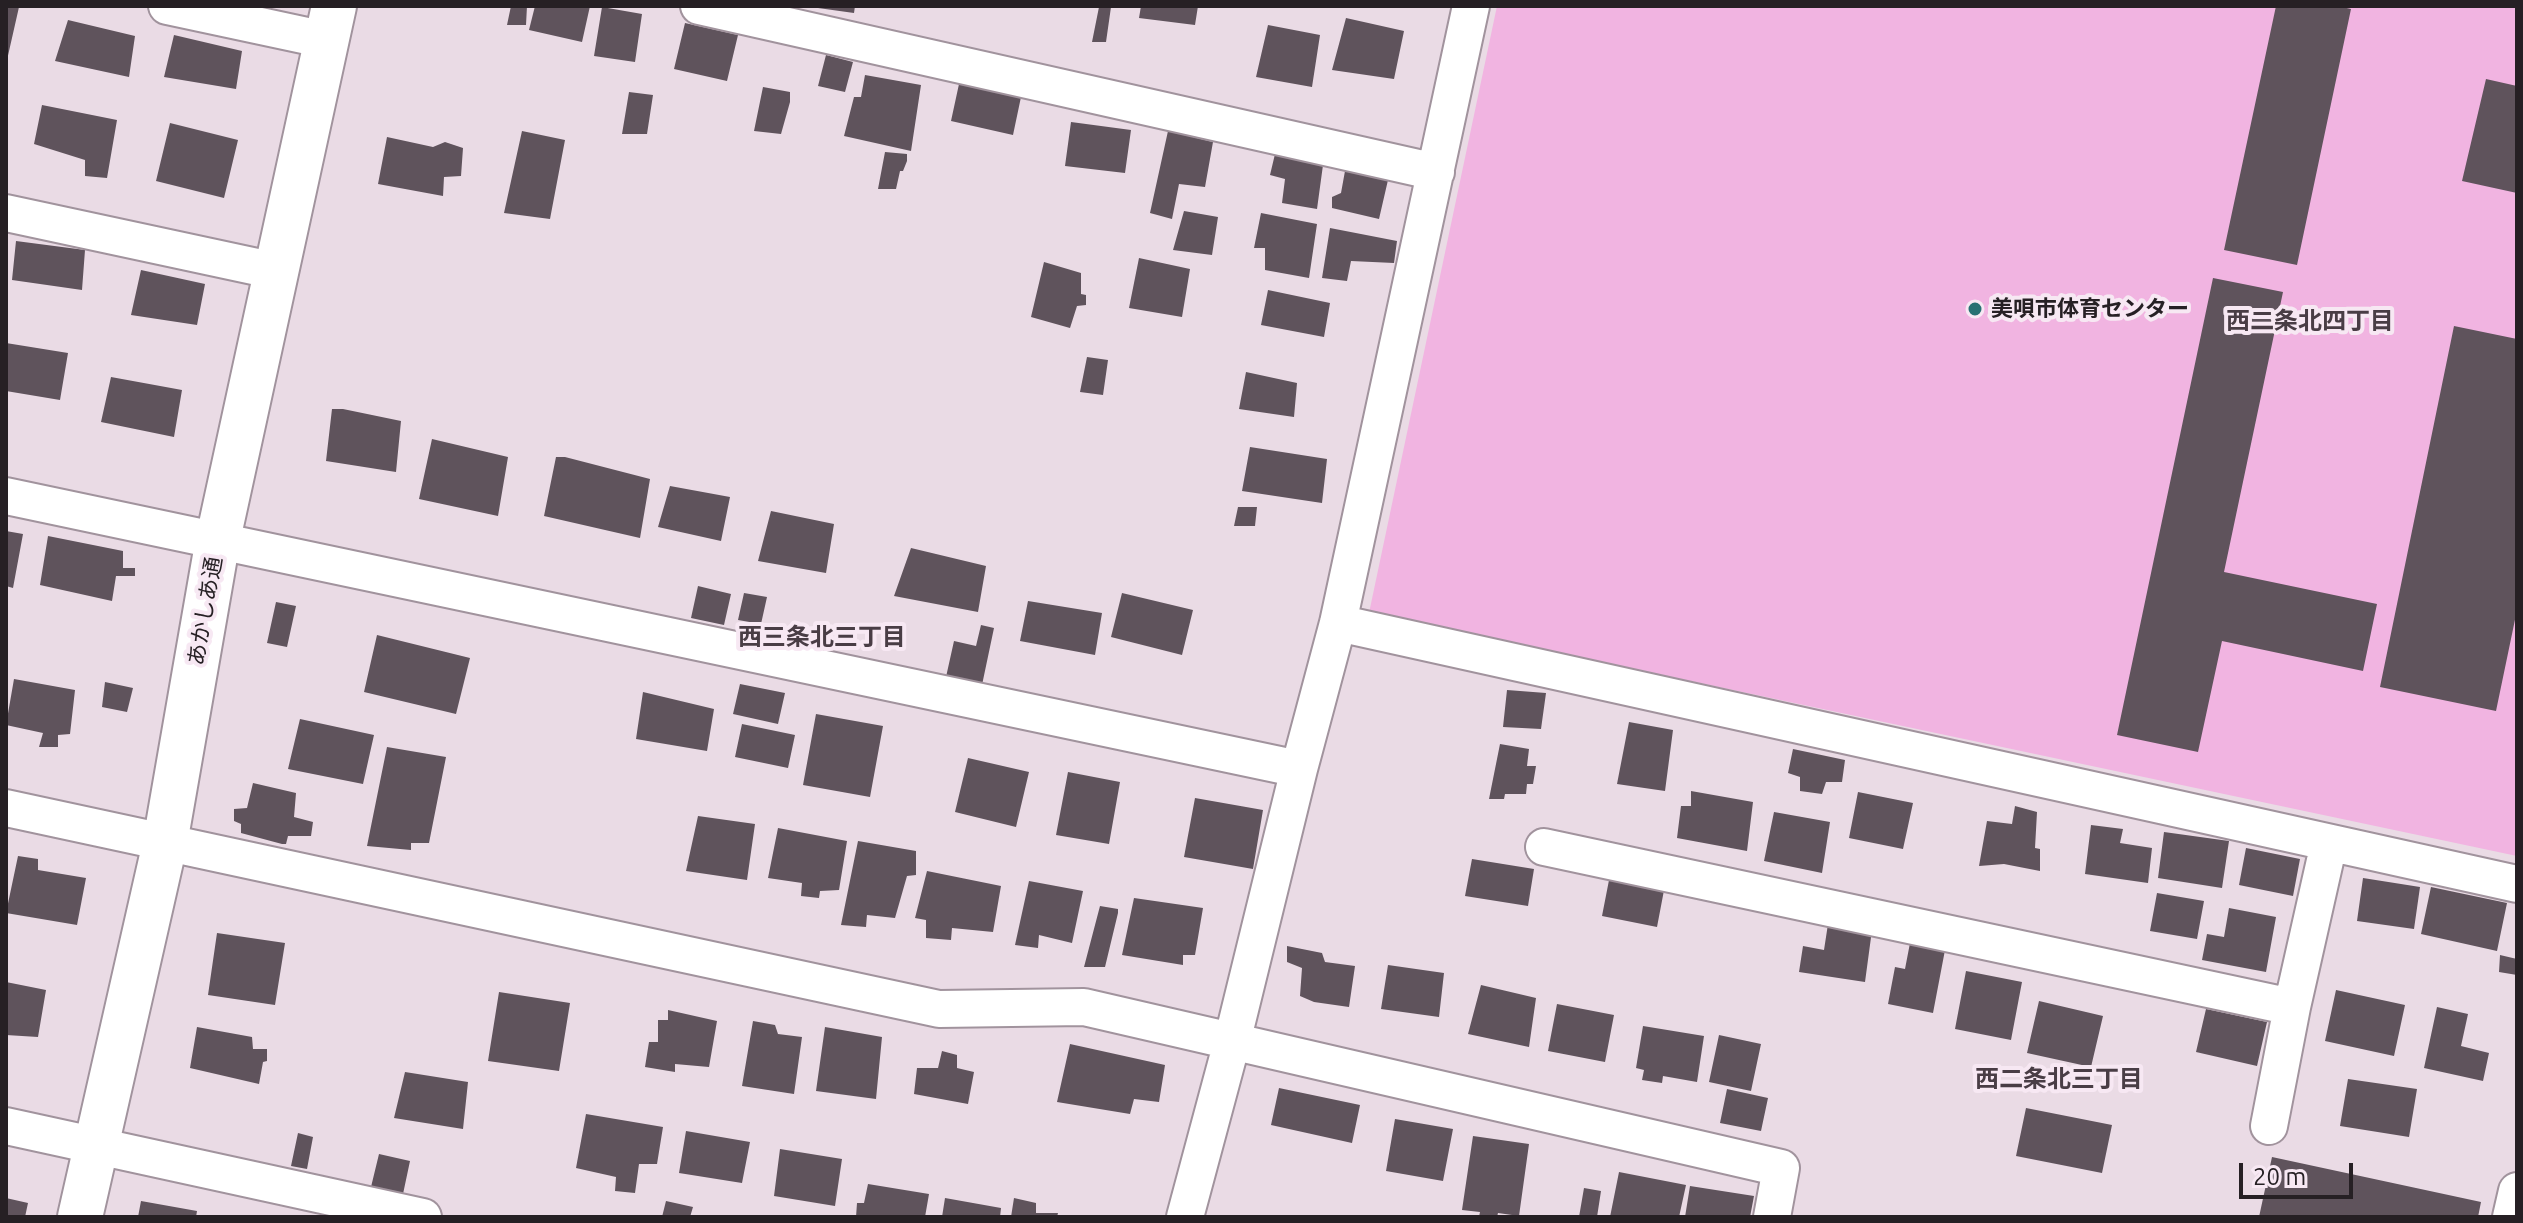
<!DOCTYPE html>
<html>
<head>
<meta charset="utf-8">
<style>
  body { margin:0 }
  #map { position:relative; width:2523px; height:1223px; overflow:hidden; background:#eadbe5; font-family:Ubuntu,sans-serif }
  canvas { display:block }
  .frame { position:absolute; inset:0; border:8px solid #262024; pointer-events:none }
  .scale { position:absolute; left:2239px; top:1163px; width:114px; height:36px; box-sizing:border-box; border:4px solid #262024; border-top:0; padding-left:10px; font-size:24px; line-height:28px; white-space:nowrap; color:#262024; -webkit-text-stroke:6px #f7e8f3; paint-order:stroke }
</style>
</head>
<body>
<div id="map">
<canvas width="2523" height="1223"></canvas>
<div class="frame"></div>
<div class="scale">20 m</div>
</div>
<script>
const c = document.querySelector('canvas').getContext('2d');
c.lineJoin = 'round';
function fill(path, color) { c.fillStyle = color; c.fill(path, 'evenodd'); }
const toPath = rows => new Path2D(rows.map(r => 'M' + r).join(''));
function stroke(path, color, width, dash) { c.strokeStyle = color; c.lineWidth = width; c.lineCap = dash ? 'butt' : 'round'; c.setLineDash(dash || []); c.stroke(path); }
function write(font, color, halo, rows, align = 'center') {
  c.font = font + ' Ubuntu,"Noto Sans JP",sans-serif'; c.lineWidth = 8; c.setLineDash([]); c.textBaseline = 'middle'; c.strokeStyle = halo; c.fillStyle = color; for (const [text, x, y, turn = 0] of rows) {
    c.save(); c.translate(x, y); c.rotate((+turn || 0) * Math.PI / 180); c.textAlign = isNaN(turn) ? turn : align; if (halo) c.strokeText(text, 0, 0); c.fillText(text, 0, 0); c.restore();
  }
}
fill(toPath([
  [1497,6,2517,6,2517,856,1369,613]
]), '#f1b4e1');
fill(toPath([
  [6,6,19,7,7,60,6,59],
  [511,6,527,6,526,25,507,25],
  [535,6,590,6,582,42,529,30],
  [818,6,855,6,854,13,818,8],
  [1141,6,1198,6,1195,25,1139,18],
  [2276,6,2338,6,2351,9,2297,265,2224,250],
  [602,7,642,14,635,62,594,56],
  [1099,7,1111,7,1106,42,1092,42],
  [1346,18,1404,31,1394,79,1332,70],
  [68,20,135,36,129,77,55,61],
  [685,23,738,35,727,81,674,69],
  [1268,25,1320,35,1312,87,1256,77],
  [174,35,242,51,236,89,164,77],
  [826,55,853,62,845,92,818,86],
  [865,75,921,85,911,151,844,136,854,97,861,97],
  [2486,79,2517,86,2517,193,2462,181],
  [959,84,1021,97,1013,135,951,121],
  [763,87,790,92,790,102,781,134,754,131],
  [629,92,653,95,647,134,622,134],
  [42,105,117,120,107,178,85,176,85,160,34,144],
  [1071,122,1131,130,1125,173,1065,166],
  [170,123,238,140,224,198,156,181],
  [522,131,565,140,550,219,504,213],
  [1168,131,1213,142,1205,187,1179,184,1172,219,1150,213],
  [387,137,433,147,445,142,463,148,461,176,444,177,443,196,378,184],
  [885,152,907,154,907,161,903,171,900,171,896,189,878,189],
  [1275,154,1323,165,1317,209,1282,203,1285,179,1270,175],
  [1345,171,1388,180,1379,219,1332,208,1332,197,1341,193],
  [1184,211,1218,217,1212,255,1173,250],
  [1261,213,1317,224,1309,278,1265,270,1265,248,1254,248],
  [1330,228,1397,241,1394,263,1351,261,1347,281,1322,278],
  [16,241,85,250,82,290,12,280],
  [1139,258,1190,269,1182,317,1129,308],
  [1044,262,1081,273,1081,294,1086,295,1086,305,1077,306,1070,328,1031,317],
  [141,270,205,284,197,325,131,315],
  [2213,278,2283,292,2224,572,2377,604,2363,671,2222,641,2198,752,2117,735],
  [1268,290,1330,303,1324,337,1261,325],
  [2454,326,2517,339,2517,610,2496,711,2380,687],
  [6,343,68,353,60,400,6,391],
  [1087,357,1108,360,1103,395,1080,392],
  [1246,372,1297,383,1294,417,1239,409],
  [111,377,182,390,174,437,101,422],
  [332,409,343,409,401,421,396,472,326,461],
  [432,439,508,457,498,516,419,499],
  [1250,447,1327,459,1322,503,1242,491],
  [556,457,565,457,650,479,640,538,544,516],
  [670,486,730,497,721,541,658,527],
  [1238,507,1257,507,1255,526,1234,526],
  [771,511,834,524,826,573,758,561],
  [6,531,23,534,13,588,6,586],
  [48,536,123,551,123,568,135,568,135,576,116,576,112,601,40,585],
  [911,548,986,566,978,612,894,596],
  [698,586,731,594,724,625,691,618],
  [744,593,767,597,761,624,738,620],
  [1122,593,1193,610,1182,655,1111,637],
  [1028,601,1102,613,1095,655,1020,641],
  [276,602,296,606,287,647,267,643],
  [981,625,994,628,982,685,946,677,954,641,976,646],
  [377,635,470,658,456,714,364,692],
  [14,679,75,690,70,734,58,735,58,747,39,747,43,733,6,725],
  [105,682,133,688,127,712,102,707],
  [740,684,785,693,778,724,733,714],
  [1507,690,1546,693,1541,729,1503,727],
  [643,692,714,709,707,751,636,739],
  [816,714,883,726,870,797,803,785],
  [300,719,374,735,363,784,288,769],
  [1629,722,1673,730,1665,791,1617,784],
  [742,724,795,735,788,768,735,757],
  [1500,744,1529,749,1527,766,1536,766,1533,784,1527,784,1526,794,1505,794,1504,799,1489,799],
  [387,747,446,757,429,843,411,843,411,850,367,846],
  [1793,749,1845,760,1842,782,1826,782,1822,794,1800,791,1800,777,1788,773],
  [968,758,1029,772,1016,827,955,812],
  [1068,772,1120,782,1109,844,1056,835],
  [253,783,296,793,294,817,313,822,311,836,288,836,286,844,282,844,241,833,241,824,234,821,234,809,247,808],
  [1691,791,1753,802,1747,851,1677,838,1681,806,1691,806],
  [1858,792,1913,803,1903,849,1849,838],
  [1195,798,1263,810,1253,869,1184,857],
  [2015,806,2037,812,2035,848,2040,849,2040,871,2004,864,1979,866,1987,821,2012,824],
  [1774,812,1830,822,1822,873,1764,861],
  [698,816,755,824,747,880,686,871],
  [2091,825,2123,829,2120,843,2152,848,2148,883,2085,874],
  [778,828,847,841,839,890,820,891,819,898,801,896,802,883,768,878],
  [2164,832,2229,841,2222,888,2158,878],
  [858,841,916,851,916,875,907,876,895,918,867,915,866,927,841,925],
  [2246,848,2300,859,2293,896,2239,885],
  [18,856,38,859,38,870,86,878,77,925,6,913],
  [1472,859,1534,869,1528,906,1465,896],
  [927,871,1001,886,993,932,952,928,951,940,926,938,926,920,915,918],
  [1610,875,1665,885,1657,927,1602,916],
  [2363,878,2420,887,2414,929,2357,921],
  [1029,881,1083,891,1072,943,1039,935,1038,948,1015,945],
  [2431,887,2507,903,2497,951,2421,934],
  [2157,893,2204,901,2197,939,2150,931],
  [1134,898,1203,908,1195,955,1183,955,1183,965,1122,955],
  [1100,906,1118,909,1118,913,1105,967,1084,967],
  [2229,908,2276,917,2266,972,2202,960,2207,934,2224,937],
  [1828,924,1872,930,1865,982,1799,972,1803,946,1824,950],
  [217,933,285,943,275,1005,208,995],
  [1910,943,1945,950,1933,1013,1888,1004,1895,967,1905,969],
  [1287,946,1322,953,1325,962,1355,966,1349,1007,1314,1002,1300,996,1302,968,1287,962],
  [2500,955,2517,959,2517,975,2499,972],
  [1388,965,1444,973,1439,1017,1381,1009],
  [1966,971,2022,982,2011,1040,1955,1029],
  [6,982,46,990,38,1037,6,1035],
  [1481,985,1536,998,1529,1047,1468,1034],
  [2336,990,2405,1005,2394,1056,2325,1041],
  [499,992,570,1003,559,1071,488,1061],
  [2039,1001,2103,1016,2091,1067,2027,1053],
  [1557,1004,1614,1015,1605,1062,1548,1051],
  [2437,1007,2468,1014,2461,1046,2489,1053,2483,1081,2424,1068],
  [2206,1009,2267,1022,2257,1066,2196,1052],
  [668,1010,717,1021,709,1067,675,1064,675,1072,645,1067,649,1042,658,1042,658,1020,668,1020],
  [753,1021,775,1025,778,1034,802,1037,794,1094,742,1086],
  [1643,1026,1704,1036,1697,1082,1663,1076,1662,1083,1642,1080,1644,1070,1636,1068],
  [197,1027,252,1037,253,1049,267,1049,267,1061,263,1062,259,1084,190,1068],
  [825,1027,882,1037,876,1099,816,1091],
  [1719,1035,1761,1044,1751,1091,1709,1082],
  [1070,1044,1165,1065,1159,1102,1134,1099,1130,1114,1057,1102],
  [942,1051,957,1055,957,1068,974,1072,968,1104,914,1094,917,1068,938,1068],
  [405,1072,468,1082,463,1129,394,1118],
  [2348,1079,2417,1089,2409,1137,2340,1126],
  [1279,1088,1360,1105,1352,1143,1271,1125],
  [1727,1089,1768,1098,1761,1131,1720,1123],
  [2026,1108,2112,1125,2102,1173,2016,1156],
  [586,1114,663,1127,657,1164,639,1164,635,1193,615,1191,616,1177,576,1168],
  [1395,1119,1453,1129,1443,1181,1386,1171],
  [686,1131,750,1142,742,1183,679,1173],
  [298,1133,313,1137,307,1169,291,1166],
  [1473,1136,1529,1144,1519,1216,1498,1213,1497,1217,1479,1217,1480,1212,1462,1210],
  [780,1149,842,1159,835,1206,774,1196],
  [379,1154,410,1161,403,1194,371,1187],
  [2272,1157,2481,1202,2478,1217,2259,1217],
  [1619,1172,1686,1185,1679,1217,1610,1217],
  [868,1184,929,1194,925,1217,856,1217,857,1203,864,1203],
  [1690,1186,1754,1196,1750,1217,1685,1217],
  [1584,1188,1601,1191,1597,1217,1579,1217],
  [6,1198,28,1203,25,1217,6,1217],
  [945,1198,1001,1208,1000,1217,942,1217],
  [1014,1198,1036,1203,1036,1213,1058,1213,1057,1217,1011,1217],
  [141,1201,197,1211,196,1217,138,1217],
  [666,1201,693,1207,690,1217,662,1217]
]), '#5f535c');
const minor = toPath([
  [167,6,326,40],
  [699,6,1436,172],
  [6,213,276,271],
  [6,496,1299,769],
  [1338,623,2517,884],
  [6,808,939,1009,1084,1007,1781,1168,1772,1217],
  [1544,847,2292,1007],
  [6,1126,423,1217],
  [2269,1126,2292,1007,2329,843],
  [1185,1217,1232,1042,1299,769,1338,623,1471,6],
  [2511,1217,2517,1191]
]);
const tertiary = toPath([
  [80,1217,165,843,218,539,334,6]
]);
stroke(minor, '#a1939d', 40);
stroke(tertiary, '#a1939d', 48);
stroke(minor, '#fff', 36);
stroke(tertiary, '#fff', 44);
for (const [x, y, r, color] of [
  [1975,309,8,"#277173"]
]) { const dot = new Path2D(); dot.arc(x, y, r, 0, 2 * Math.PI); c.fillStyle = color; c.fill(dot); stroke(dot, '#f7e8f3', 3); }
write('bold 22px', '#262024', '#f7e8f3', [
  ["美唄市体育センター",1991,309]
], 'left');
write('22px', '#262024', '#f7e8f3', [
  ["あかしあ通",205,611,-80]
]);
write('bold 24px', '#493d45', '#f7e8f3', [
  ["西二条北四丁目",2310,321],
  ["西三条北三丁目",822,637],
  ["西二条北三丁目",2059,1079]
]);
</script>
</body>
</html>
